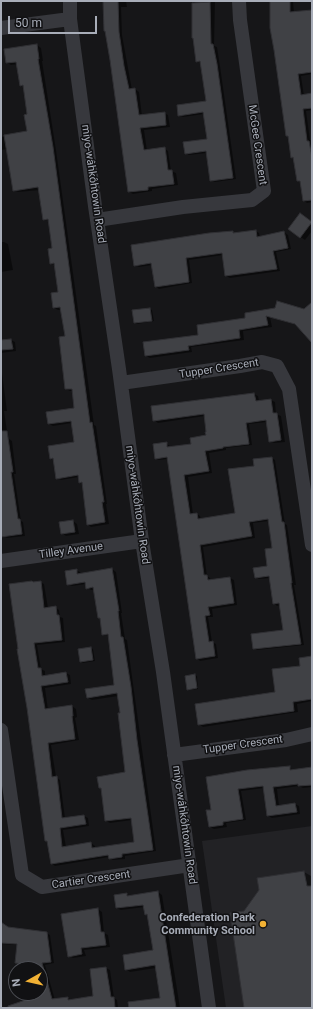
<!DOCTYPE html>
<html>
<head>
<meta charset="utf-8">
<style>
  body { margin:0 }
  #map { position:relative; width:313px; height:1009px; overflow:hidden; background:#161618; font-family:Roboto,sans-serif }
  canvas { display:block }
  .frame { position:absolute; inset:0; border:2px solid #a8adb8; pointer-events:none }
  .north { position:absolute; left:8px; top:961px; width:40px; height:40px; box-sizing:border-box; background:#111113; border:1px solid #4d4f55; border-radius:50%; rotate:262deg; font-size:11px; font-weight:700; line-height:16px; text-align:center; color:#a8adb8 }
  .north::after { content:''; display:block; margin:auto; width:14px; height:18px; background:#f2b134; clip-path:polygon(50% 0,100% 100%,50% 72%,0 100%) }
  .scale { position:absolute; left:8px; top:16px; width:89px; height:18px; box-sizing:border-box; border:2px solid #a8adb8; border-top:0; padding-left:5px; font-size:12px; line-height:14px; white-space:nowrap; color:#a8adb8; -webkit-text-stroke:3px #111113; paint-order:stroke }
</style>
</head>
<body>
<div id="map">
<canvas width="313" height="1009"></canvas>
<div class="frame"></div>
<div class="north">N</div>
<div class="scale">50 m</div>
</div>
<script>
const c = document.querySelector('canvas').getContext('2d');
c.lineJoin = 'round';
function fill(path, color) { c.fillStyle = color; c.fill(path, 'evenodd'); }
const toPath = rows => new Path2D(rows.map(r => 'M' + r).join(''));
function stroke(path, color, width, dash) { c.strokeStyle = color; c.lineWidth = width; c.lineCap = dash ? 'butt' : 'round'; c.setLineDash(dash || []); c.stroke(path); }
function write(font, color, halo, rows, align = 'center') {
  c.font = font + ' Roboto,sans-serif'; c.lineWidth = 3; c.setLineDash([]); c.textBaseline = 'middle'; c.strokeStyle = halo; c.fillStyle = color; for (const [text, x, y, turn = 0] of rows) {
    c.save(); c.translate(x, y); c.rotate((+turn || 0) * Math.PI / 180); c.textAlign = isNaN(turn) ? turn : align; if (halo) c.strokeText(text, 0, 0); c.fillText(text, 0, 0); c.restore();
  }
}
fill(toPath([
  [312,826,312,1008,226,1008,202,841]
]), '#222225');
fill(toPath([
  [104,1,126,1,127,7,121,7,122,35,132,90,135,89,139,92,142,116,164,113,168,115,170,127,144,130,147,151,164,148,168,151,171,171,176,173,178,185,152,189,152,191,133,194,129,192],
  [168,1,215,1,214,46,217,47,220,66,236,179,215,182,211,180,207,153,189,155,186,153,208,140,204,114,183,117,179,115,207,102,201,63,197,61,194,39,193,38,193,2,170,2],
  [270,1,293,1,294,13,312,11,312,74,301,76,304,96,312,94,312,110,306,111,310,140,312,140,312,202,307,203,304,201,301,183,298,181,294,158,292,157,289,137,287,136],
  [37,45,41,48,43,61,42,61,56,150,94,425,96,426,107,504,106,504,109,524,91,527,87,524,83,484,80,482,79,477,61,480,57,478,54,460,51,458,75,443,72,423,53,426,49,424,76,408,73,391,70,391,66,389,66,337,62,310,58,310,54,308,59,293,55,266,51,263,53,249,49,221,44,219,40,190,18,192,14,190,8,149,1,150,1,137,28,132,28,115,25,87,21,85,18,64,11,65,7,63,5,50],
  [304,217,312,223,312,231,305,240,289,229],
  [256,231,259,233,260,238,284,232,288,235,291,249,276,252,280,271,230,278,226,276,223,255,189,260,192,283,159,289,156,287,152,265,139,267,135,265,232,232,235,234],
  [1,242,4,242,8,244,13,270,1,272],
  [312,303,312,341,297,325,270,317,272,327,243,331,244,340,191,347,192,352,150,358,146,356,246,319,246,314,304,310],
  [150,309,152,310,154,321,137,324,135,323],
  [11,340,15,342,16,351,1,353,1,341],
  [1,372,2,373,7,411,4,411,8,438,12,441,16,474,14,474,21,521,23,522,25,536,7,538,3,536,1,525],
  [254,394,258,396,259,401,271,400,275,402,276,414,281,416,285,442,274,443,270,441,267,422,249,424,252,445,226,448,226,450,209,453,212,473,188,477,193,514,197,514,200,516,201,520,236,514,255,467,272,458,275,460,285,524,287,525,296,585,294,585,304,645,257,650,254,648,284,631,281,605,277,606,274,603,270,578,259,579,256,577,268,567,273,549,269,521,253,523,255,538,203,547,207,576,210,578,211,580,230,578,234,580,237,605,212,609,213,617,208,617,212,642,216,644,218,658,200,661,197,658,168,459,159,460,155,458,167,444,170,446,171,448,192,445,207,436,205,416,158,423,154,420,153,407],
  [73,521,77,524,79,534,66,536,62,533],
  [112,569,116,572,122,613,121,613,125,639,127,640,156,851,125,856,125,859,113,860,109,857,55,866,52,864,49,842,46,841,21,667,40,582,44,584,48,608,55,607,59,610,60,617,63,618,65,642,37,645,41,669,45,671,45,676,66,673,70,675,71,684,45,688,48,710,72,706,76,709,77,717,75,718,79,740,51,745,56,777,60,780,65,818,84,816,88,818,89,826,63,830,66,847,91,843,95,846,95,848,135,843,132,820,110,823,106,821,102,789,100,787,126,773,118,696,92,700,88,698,116,686,109,636,103,634,101,619,99,617,95,590,91,590,87,588,86,584,72,586,68,584,76,570,80,572,81,574],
  [91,648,93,649,95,661,83,663,81,662],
  [312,657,312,701,297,704,298,712,203,727,199,724,276,693,301,666],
  [195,675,197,676,198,689,190,690,188,689],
  [289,767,294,771,312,768,312,787,303,788,299,786,277,789,279,806,295,804,299,806,300,814,272,818,268,816,264,788,241,791,246,820,226,823,227,827,214,829,210,827,212,811,207,778],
  [304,872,311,876,312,886,312,1008,245,1008,244,912,260,891,258,878],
  [158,892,162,895,180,1008,147,1008,161,999,156,968,130,972,126,969,154,951,149,916,145,914,144,907,121,910,116,908,127,894,130,896],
  [98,909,102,912,104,933,108,935,110,947,84,950,86,956,73,958,69,956],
  [1,922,9,928,46,933,50,935,54,963,45,965,55,1000,68,998,72,1000,95,997,91,970,106,968,110,970,114,998,117,1000,118,1008,20,1008,42,996,40,988,40,969,34,969,34,966,20,965,16,963,18,945,1,944]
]), '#0007');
const building = toPath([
  [103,1,118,1,119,32,124,66,129,89,135,88,139,115,165,112,166,125,140,128,144,150,165,147,168,170,172,170,174,184,148,187,148,190,128,192,110,60,105,31,104,31,103,1],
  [270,1,290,1,290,12,312,10,312,72,298,74,301,95,312,93,312,108,303,109,307,141,309,141,312,158,312,200,303,201,300,181,297,181,293,157,291,158,288,136,286,136,274,50,270,28,270,1],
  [210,2,211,44,213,44,217,64,233,178,210,181,206,151,185,154,183,142,207,139,203,112,178,116,177,105,206,101,200,61,196,62,193,38,192,38,192,3,210,2],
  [37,44,39,59,38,59,53,147,90,423,92,422,104,502,102,502,105,522,87,525,82,482,79,483,78,475,56,479,53,458,50,459,48,446,74,442,71,421,48,424,46,412,74,408,72,389,65,389,59,337,65,336,60,307,53,308,51,293,58,292,54,263,50,264,48,249,52,248,48,219,43,220,38,187,13,191,4,135,27,131,24,115,27,114,23,85,20,86,16,62,6,63,4,49,37,44],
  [300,213,312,222,300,238,288,229,300,213],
  [256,230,257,237,284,231,288,248,273,251,277,269,225,276,222,253,186,258,189,282,155,287,151,263,134,266,131,245,209,233,233,231,233,233,256,230],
  [277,301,304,309,312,302,312,343,295,324,266,316,268,325,239,330,240,338,188,346,189,350,145,356,143,342,198,335,197,325,245,318,245,313,275,308,277,301],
  [150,308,152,321,134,323,132,310,150,308],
  [11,339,13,349,1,350,1,340,11,339],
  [254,393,256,401,271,399,273,413,277,413,281,440,269,442,266,420,246,423,249,444,223,447,223,448,205,451,209,471,184,475,190,514,197,513,198,519,235,513,228,469,254,466,253,459,272,457,282,522,284,522,292,583,291,583,301,644,253,649,251,634,283,630,279,603,273,604,269,576,255,578,253,568,267,566,265,549,272,548,268,519,249,522,252,536,200,545,204,575,207,575,208,580,230,577,234,603,208,607,210,615,205,616,209,642,213,641,215,656,196,659,167,457,155,459,153,444,167,442,167,447,191,444,190,438,206,435,205,432,206,432,204,414,153,421,151,406,254,393],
  [1,431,7,431,13,472,11,472,18,519,20,519,22,534,1,537,1,431],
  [73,520,75,532,61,534,59,522,73,520],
  [112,568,119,611,118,611,121,637,123,637,131,687,137,740,153,850,122,854,122,857,109,859,108,855,51,864,47,841,45,841,27,708,17,649,18,649,9,584,32,581,33,582,41,581,44,608,56,606,57,615,59,615,62,640,34,643,38,668,41,668,42,676,66,672,68,682,41,686,45,709,72,705,73,716,72,716,75,739,48,743,52,777,57,776,62,818,84,815,86,824,60,828,62,847,91,842,92,848,134,842,131,818,105,821,101,788,99,788,97,777,125,772,118,713,120,713,117,693,87,698,85,689,114,685,108,634,102,635,100,618,98,618,93,587,86,589,85,582,67,585,65,571,77,569,77,574,112,568],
  [91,647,93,660,80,662,78,649,91,647],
  [312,656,312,699,293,702,294,711,198,725,195,704,275,692,272,669,300,666,299,658,312,656],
  [195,674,197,688,187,690,185,676,195,674],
  [290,766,290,770,312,767,312,785,298,786,298,784,273,787,276,806,295,803,297,812,267,816,263,786,238,789,243,819,223,822,223,825,209,827,206,810,211,810,206,777,247,770,290,766],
  [304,871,307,886,312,886,312,1008,244,1008,230,913,244,911,259,890,257,878,304,871],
  [158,891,176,1008,129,1008,128,1002,160,998,155,965,125,970,123,955,153,950,147,914,145,915,143,905,116,908,114,895,127,893,127,896,158,891],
  [98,908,101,932,104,932,106,945,81,948,82,954,68,957,61,914,98,908],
  [1,922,8,927,47,932,51,962,42,963,52,999,68,997,68,1000,93,996,90,969,106,967,111,997,114,997,115,1008,8,1008,8,1006,40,995,40,966,15,963,17,944,1,943,1,922]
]);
fill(building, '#404145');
stroke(building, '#303034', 1);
stroke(toPath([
  [70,1,70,19,95,206,119,369,142,541,163,672,209,1008],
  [1,28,70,19],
  [97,220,183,207,252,200,264,191,240,20,239,1],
  [121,383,240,366,262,362,277,366,289,389,312,545],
  [1,561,142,541],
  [1,730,22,875,42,887,190,865],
  [174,755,286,740,312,734]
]), '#37383d', 14);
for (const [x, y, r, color] of [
  [263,924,4,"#f2b134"]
]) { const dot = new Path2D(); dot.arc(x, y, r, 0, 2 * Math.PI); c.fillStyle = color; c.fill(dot); stroke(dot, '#111113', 1.5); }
write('11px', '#a8adb8', '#111113', [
  ["McGee Crescent",257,145,82],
  ["miyo-wâhkôhtowin Road",93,184,82],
  ["Tupper Crescent",219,369,-9],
  ["miyo-wâhkôhtowin Road",137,505,82],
  ["Tilley Avenue",71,551,-8],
  ["Tupper Crescent",243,745,-8],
  ["miyo-wâhkôhtowin Road",184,825,82],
  ["Cartier Crescent",91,880,-8]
]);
write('bold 11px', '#a8adb8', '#111113', [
  ["Confederation Park",255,918],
  ["Community School",255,931]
], 'right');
</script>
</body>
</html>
